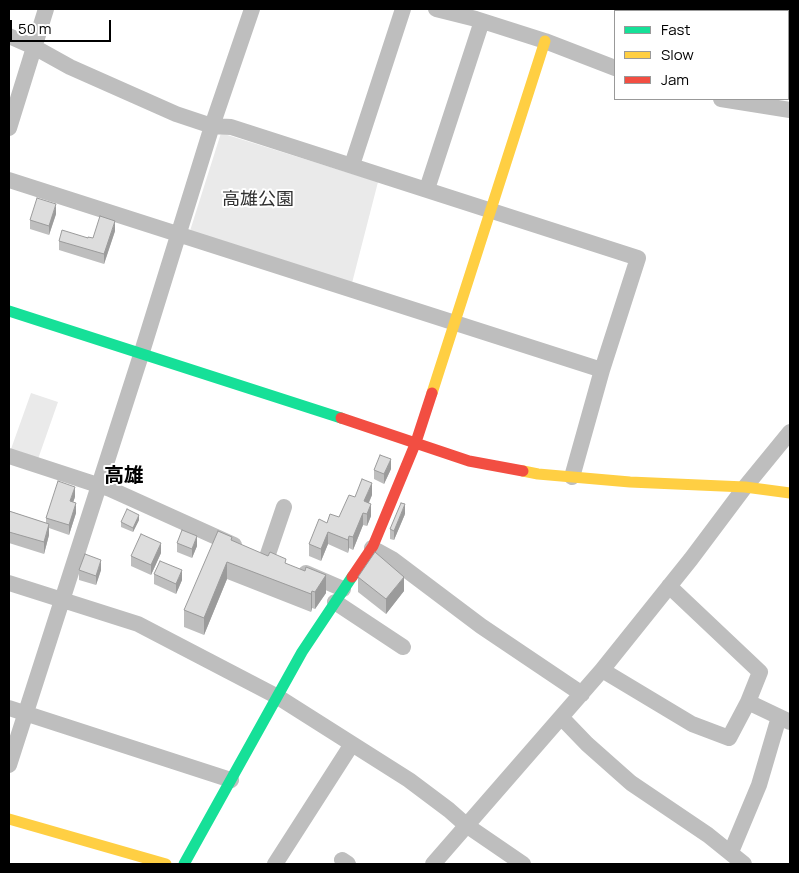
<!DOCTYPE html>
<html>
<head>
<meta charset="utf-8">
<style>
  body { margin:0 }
  #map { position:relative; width:799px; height:873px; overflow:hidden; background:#fff; font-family:Manrope,sans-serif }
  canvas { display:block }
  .frame { position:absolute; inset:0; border:10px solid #000; pointer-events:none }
  .legend { position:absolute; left:614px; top:10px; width:175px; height:90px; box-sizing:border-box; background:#fff; border:1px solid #999; margin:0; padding:6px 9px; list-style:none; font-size:15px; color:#000 }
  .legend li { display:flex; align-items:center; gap:10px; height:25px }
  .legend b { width:25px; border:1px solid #999 }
  .scale { position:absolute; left:10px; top:20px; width:101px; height:22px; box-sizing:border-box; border:2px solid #000; border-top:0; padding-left:6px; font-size:15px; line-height:18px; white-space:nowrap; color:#000; -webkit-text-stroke:4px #fff; paint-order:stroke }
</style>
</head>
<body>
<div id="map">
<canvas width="799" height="873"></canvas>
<div class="frame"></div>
<ul class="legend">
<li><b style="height:6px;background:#16e098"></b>Fast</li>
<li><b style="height:6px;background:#ffcf43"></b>Slow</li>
<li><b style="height:6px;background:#f24e42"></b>Jam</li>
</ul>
<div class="scale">50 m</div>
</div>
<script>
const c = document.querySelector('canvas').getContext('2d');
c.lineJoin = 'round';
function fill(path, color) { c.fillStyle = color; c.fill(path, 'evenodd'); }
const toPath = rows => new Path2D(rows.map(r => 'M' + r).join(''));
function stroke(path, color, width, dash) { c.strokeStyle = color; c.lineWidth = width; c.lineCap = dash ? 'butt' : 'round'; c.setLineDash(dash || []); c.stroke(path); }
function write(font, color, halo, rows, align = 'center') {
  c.font = font + ' Manrope,"Noto Sans JP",sans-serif'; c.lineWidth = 4; c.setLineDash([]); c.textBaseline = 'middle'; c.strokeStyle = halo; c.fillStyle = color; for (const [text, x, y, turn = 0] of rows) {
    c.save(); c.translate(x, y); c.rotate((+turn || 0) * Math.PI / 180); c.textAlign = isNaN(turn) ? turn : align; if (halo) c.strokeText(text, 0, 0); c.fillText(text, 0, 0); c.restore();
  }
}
fill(toPath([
  [221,133,378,182,352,283,189,234],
  [31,393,58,402,38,459,11,449]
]), '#eaeaea');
stroke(toPath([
  [436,9,476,19,545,41,615,68],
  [651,11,652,9],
  [9,36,34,47,70,67,176,114,212,126,231,127,638,258,602,370,572,477],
  [721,99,790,110],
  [9,128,46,9],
  [352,165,403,9],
  [9,180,602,370],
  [427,189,482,21],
  [9,456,110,489,234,545],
  [372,548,392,559,481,626,582,694],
  [267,557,284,507],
  [306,573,343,589],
  [9,583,138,624,278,697,409,780,449,810,466,825,523,864],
  [335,602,403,647],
  [602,670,692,724,729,738,748,702,760,672,669,586],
  [748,702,790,722],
  [9,708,231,780],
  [561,717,587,744,631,783,708,835,744,864],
  [9,765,141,355,212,126,252,9],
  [731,852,759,785,779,717],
  [342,860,348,864],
  [275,864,352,744],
  [433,864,602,670,691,559,745,487,790,432]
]), '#bebebe', 16);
stroke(toPath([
  [9,311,341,418],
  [184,864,302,652,352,577]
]), '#16e098', 11);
stroke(toPath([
  [432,393,545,41],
  [523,471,538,474,630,482,745,487,790,493],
  [9,819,166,864]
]), '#ffcf43', 11);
stroke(toPath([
  [341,418,469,461,523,471],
  [352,577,373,546,416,442,432,393]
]), '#f24e42', 11);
fill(toPath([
  [56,214,49,235,30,229,30,220],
  [115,231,104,264,59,250,59,241,93,238],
  [391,469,384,484,374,479,374,470],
  [372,495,369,503,371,516,367,526,363,525,353,550,349,548,348,553,328,544,321,561,309,556,309,544,339,517,355,497],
  [75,497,73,502,76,513,69,535,49,528,49,535,44,554,9,543,9,511,46,523,46,518],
  [405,514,394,540,390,539,390,529],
  [139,520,133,532,121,527,121,522],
  [232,541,286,564,326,593,315,609,312,608,311,612,227,579,204,635,184,627,184,610],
  [177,543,197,546,192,558,177,552],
  [161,553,151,575,131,566,131,556],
  [79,570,101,570,96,585,79,580],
  [154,574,182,580,176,594,154,584],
  [358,577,404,591,386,614,358,592]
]), '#bebebe');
fill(toPath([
  [56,204,56,214,49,235,49,226],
  [115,221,115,231,104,264,104,254],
  [391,459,391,469,384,484,384,474],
  [372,483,372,495,364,513,364,501],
  [75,487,75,497,70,511,70,501],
  [76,503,76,513,69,535,69,525],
  [371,504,371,516,367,526,367,514],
  [405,504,405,514,394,540,394,531],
  [363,513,363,525,353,550,353,537],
  [139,515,139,520,133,532,133,528],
  [49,524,49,535,44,554,44,542],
  [328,532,328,544,321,561,321,549],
  [197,536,197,546,192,558,192,549],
  [349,536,349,548,348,553,348,540],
  [161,543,161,553,151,575,151,565],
  [101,560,101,570,96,585,96,576],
  [227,562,227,579,204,635,204,618],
  [182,570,182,580,176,594,176,584],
  [326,575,326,593,315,609,315,592],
  [404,577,404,591,386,614,386,599],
  [312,591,312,608,311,612,311,594]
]), '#9b9b9b');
const building = toPath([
  [37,198,56,204,49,226,30,220,37,198],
  [100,216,115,221,104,254,59,241,62,230,88,238,88,237,93,238,100,216],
  [380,455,391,459,384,474,374,470,380,455],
  [362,479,372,483,364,501,371,504,367,514,363,513,353,537,349,536,348,540,328,532,321,549,309,544,319,519,327,523,330,514,339,517,349,495,355,497,362,479],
  [58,481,75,487,70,501,76,503,69,525,46,518,58,481],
  [401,503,405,504,394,531,390,529,401,503],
  [127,509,139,515,133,528,121,522,127,509],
  [9,511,49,524,44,542,9,532,9,511],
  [182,530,197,536,192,549,177,543,182,530],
  [218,531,232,537,231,540,268,556,270,552,286,559,285,563,305,571,306,567,326,575,315,592,312,591,311,594,227,562,204,618,184,610,218,531],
  [141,534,161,543,151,565,131,556,141,534],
  [375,552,404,577,386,599,358,577,375,552],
  [85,554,101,560,96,576,79,570,85,554],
  [160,561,182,570,176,584,154,574,160,561]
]);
fill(building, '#ddd');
stroke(building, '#9b9b9b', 1);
write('18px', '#303030', '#fff', [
  ["高雄公園",258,200]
]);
write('bold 20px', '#000', '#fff', [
  ["高雄",124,476]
]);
</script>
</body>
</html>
